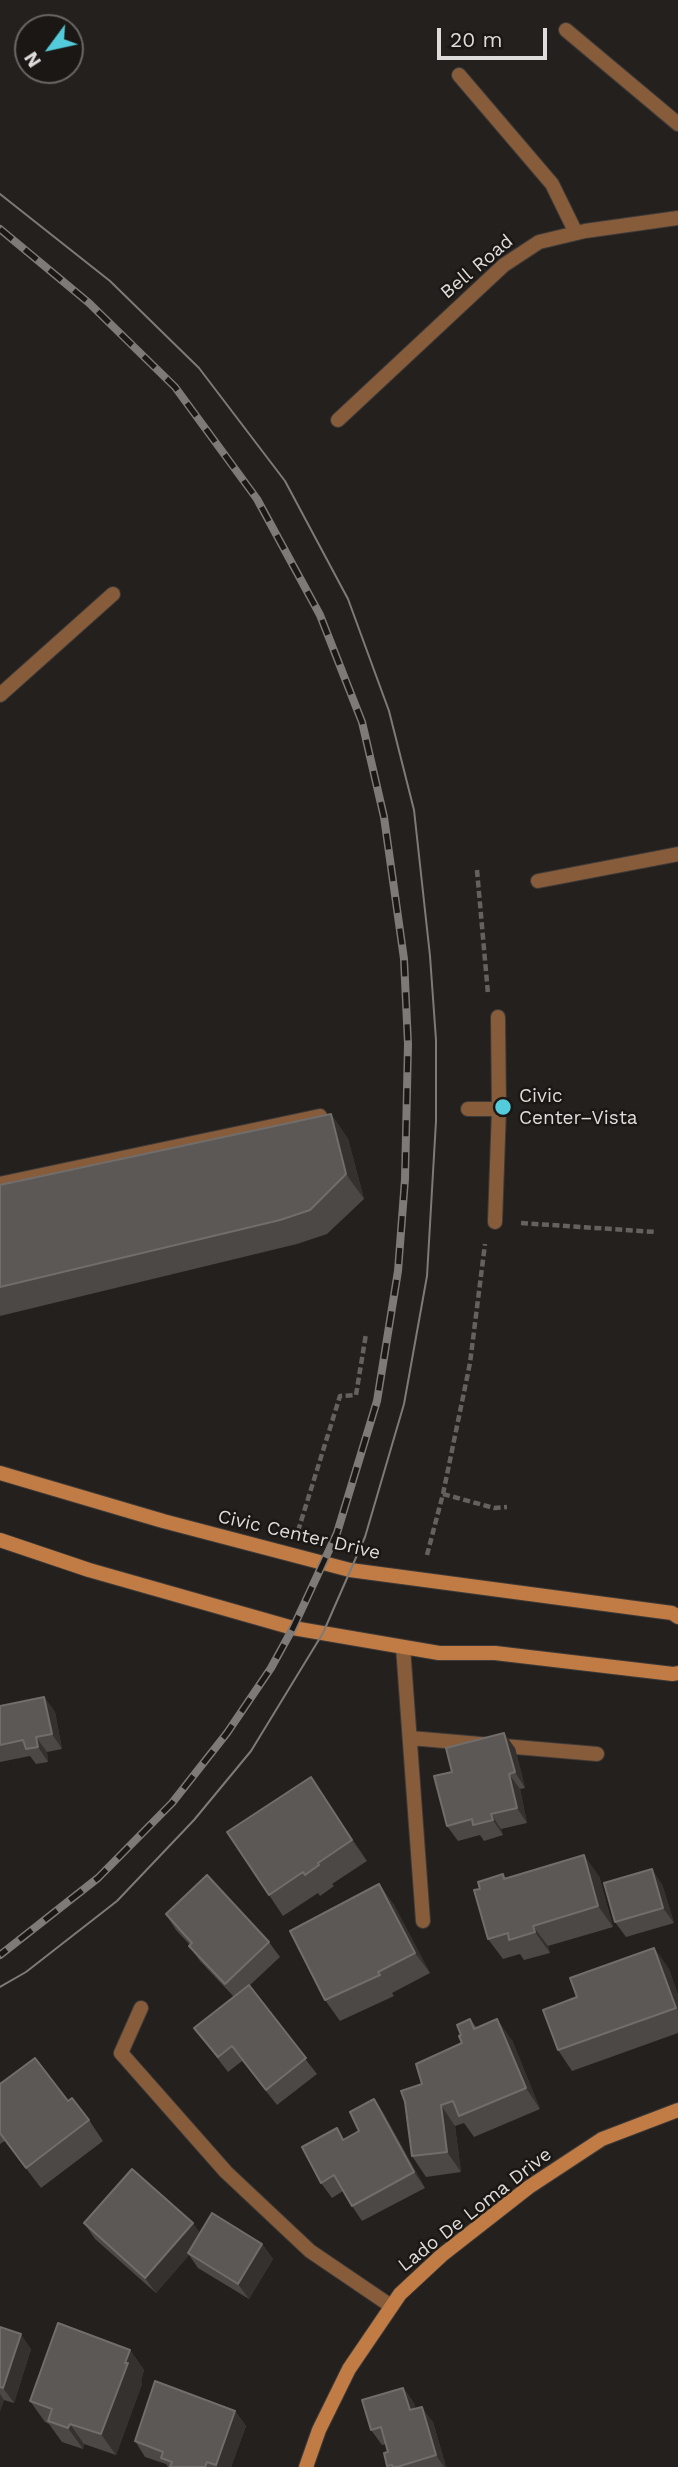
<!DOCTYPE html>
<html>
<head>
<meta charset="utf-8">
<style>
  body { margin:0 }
  #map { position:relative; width:678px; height:2467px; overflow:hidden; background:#24201d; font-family:"Work Sans",sans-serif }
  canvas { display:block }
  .north { position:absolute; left:14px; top:14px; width:70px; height:70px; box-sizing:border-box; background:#1a1714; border:2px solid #696664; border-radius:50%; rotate:237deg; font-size:19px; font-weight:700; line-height:28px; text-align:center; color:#dfdddb }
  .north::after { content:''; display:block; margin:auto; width:24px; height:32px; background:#53cbdb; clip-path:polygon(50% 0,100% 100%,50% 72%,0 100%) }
  .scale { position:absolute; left:437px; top:28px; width:110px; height:32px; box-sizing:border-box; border:4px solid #dfdddb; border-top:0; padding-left:9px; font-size:21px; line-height:24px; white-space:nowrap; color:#dfdddb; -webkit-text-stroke:5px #1a1714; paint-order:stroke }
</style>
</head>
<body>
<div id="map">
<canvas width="678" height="2467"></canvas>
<div class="north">N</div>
<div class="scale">20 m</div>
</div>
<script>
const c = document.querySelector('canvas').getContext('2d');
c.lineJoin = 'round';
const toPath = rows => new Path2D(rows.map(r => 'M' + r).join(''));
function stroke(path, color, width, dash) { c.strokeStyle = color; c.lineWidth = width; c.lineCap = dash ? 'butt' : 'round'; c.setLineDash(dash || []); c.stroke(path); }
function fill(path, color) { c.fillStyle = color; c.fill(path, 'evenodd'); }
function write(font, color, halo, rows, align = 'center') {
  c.font = font + ' "Work Sans",sans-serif'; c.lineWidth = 5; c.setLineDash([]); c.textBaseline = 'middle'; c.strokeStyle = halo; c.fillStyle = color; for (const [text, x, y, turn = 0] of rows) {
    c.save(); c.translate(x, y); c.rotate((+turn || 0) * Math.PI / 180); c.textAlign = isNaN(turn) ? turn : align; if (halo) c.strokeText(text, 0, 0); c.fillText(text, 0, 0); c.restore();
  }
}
const lane = toPath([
  [566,30,678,124],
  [459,75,552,184,576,233],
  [538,881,678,854],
  [403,1647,423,1921],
  [410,1738,597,1754]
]);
const street = toPath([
  [338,420,504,265,539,242,585,231,678,218],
  [0,695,113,594],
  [468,1109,499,1109],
  [0,1184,320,1116],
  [495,1222,499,1109,498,1017],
  [141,2008,121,2053,226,2172,310,2251,391,2306]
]);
const secondary = toPath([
  [0,1473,163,1521,350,1570,672,1613,678,1617],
  [0,1540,89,1570,293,1628,439,1653,495,1653,673,1674,678,1673],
  [306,2467,319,2430,349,2369,400,2294,442,2255,529,2187,602,2139,678,2110]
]);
stroke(lane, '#3e3a38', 16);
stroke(street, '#3e3a38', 16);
stroke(secondary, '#3e3a38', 16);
stroke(toPath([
  [477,870,488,994],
  [521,1223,656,1232],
  [443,1494,494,1508,507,1507],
  [298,1531,340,1396,356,1395,366,1334],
  [427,1555,443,1494,470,1363,485,1244]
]), '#64615e', 4.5, [7, 3.5]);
stroke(lane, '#875c3b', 14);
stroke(street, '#875c3b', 14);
stroke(secondary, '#c17c45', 14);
stroke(toPath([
  [0,194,110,281,199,368,285,481,348,599,389,711,414,810,430,956,436,1040,436,1121,427,1276,404,1404,365,1537,323,1633,251,1751,194,1820,117,1901,26,1972,0,1987]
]), '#7d7a77', 2);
const rail = toPath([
  [0,229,89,303,175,387,257,499,320,615,362,722,384,817,404,959,408,1044,405,1179,398,1271,377,1401,337,1533,293,1628,271,1668,227,1733,172,1803,98,1878,0,1955]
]);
stroke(rail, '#7d7a77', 8);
stroke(rail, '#1a1714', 5, [16]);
fill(toPath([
  [331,1114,348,1139,364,1199,327,1234,297,1244,0,1316,0,1185],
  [44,1697,55,1712,62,1749,47,1752,48,1762,36,1764,30,1756,0,1762,0,1706],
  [515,1748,525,1788,520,1789,527,1823,501,1829,503,1835,484,1841,480,1835,458,1841,447,1826,452,1772],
  [325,1798,367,1861,332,1884,334,1886,320,1896,318,1893,283,1916,269,1895],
  [503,1874,506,1878,599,1876,613,1927,548,1946,550,1953,524,1960,520,1954,503,1959,488,1939,480,1889],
  [379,1884,394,1905,430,1973,392,1993,394,1996,340,2021,325,2000],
  [662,1884,674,1923,626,1937,615,1922],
  [166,1914,269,1942,280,1957,249,1986,317,2074,277,2105,242,2061,228,2072,194,2028,234,1997,200,1961,189,1946,190,1945,176,1930],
  [654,1948,669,1969,678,1995,678,2033,572,2071,558,2050,577,1997],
  [470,2019,477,2028,512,2040,540,2109,474,2137,464,2123,455,2126,461,2172,426,2177,412,2156,422,2084,462,2043,461,2035],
  [0,2084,68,2101,89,2120,103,2141,41,2188,5,2141,0,2144],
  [374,2099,384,2114,425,2188,362,2221,352,2206,343,2191,332,2198,321,2183,344,2139,359,2131],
  [84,2223,200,2232,262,2244,273,2259,249,2299,198,2268,189,2255,156,2293,95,2239],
  [0,2327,31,2349,14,2403,4,2400,0,2411],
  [130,2350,144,2370,141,2381,142,2384,116,2455,84,2444,83,2449,62,2442,49,2424,45,2422,30,2401],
  [403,2388,414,2403,415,2408,433,2422,446,2467,388,2467,384,2453,388,2452,386,2444,382,2445,371,2430],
  [235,2411,246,2426,231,2467,168,2467,166,2464,145,2457,135,2441]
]), '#4c4845');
fill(toPath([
  [331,1114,348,1139,364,1199,346,1174],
  [44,1697,55,1712,62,1749,52,1734],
  [504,1733,515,1748,525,1788,515,1772],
  [36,1737,47,1752,48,1762,38,1747],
  [509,1774,520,1789,527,1823,517,1808],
  [311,1777,367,1861,352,1840],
  [491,1814,501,1829,503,1835,493,1820],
  [584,1855,599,1876,613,1927,598,1906],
  [652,1869,662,1884,674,1923,663,1908],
  [379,1884,394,1905,430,1973,415,1953],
  [533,1926,548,1946,550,1953,535,1932],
  [654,1948,669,1969,678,1995,678,2011],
  [497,2019,512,2040,540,2109,526,2088],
  [374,2099,384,2114,425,2188,414,2172],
  [441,2105,455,2126,461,2172,447,2152],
  [193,2223,204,2238,188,2253,189,2255,156,2293,145,2278],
  [262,2244,273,2259,249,2299,238,2284],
  [21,2334,31,2349,14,2403,3,2388],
  [130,2350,144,2370,141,2381,142,2384,116,2455,101,2434],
  [403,2388,414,2403,420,2425,410,2410],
  [0,2394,4,2400,0,2411],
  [422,2407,433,2422,446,2467,444,2467,436,2455],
  [235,2411,246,2426,231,2467,218,2467,216,2465],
  [70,2424,84,2444,83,2449,68,2428]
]), '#35312e');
const building = toPath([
  [331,1114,346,1174,310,1210,280,1220,0,1287,0,1185,331,1114],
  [44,1697,52,1734,36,1737,38,1747,26,1749,23,1740,0,1745,0,1706,44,1697],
  [504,1733,515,1772,509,1774,517,1808,491,1814,493,1820,473,1825,472,1819,447,1826,434,1776,452,1772,446,1748,504,1733],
  [311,1777,352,1840,318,1863,319,1865,305,1875,303,1872,269,1895,227,1832,311,1777],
  [584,1855,598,1906,533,1926,535,1932,509,1940,508,1933,488,1939,474,1890,480,1889,478,1882,503,1874,504,1879,584,1855],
  [652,1869,663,1908,615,1922,604,1883,652,1869],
  [207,1875,269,1942,225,1984,189,1946,192,1943,166,1914,207,1875],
  [379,1884,415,1953,378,1972,380,1975,325,2000,290,1931,379,1884],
  [654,1948,676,2008,558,2050,543,2010,577,1997,570,1978,654,1948],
  [249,1985,306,2058,266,2090,232,2046,218,2057,194,2028,249,1985],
  [470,2019,474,2029,497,2019,526,2088,459,2116,453,2101,441,2105,447,2152,412,2156,405,2102,401,2091,422,2084,416,2064,462,2043,459,2036,461,2035,457,2025,470,2019],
  [35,2058,68,2101,72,2098,89,2120,26,2168,0,2133,0,2084,35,2058],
  [374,2099,414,2172,352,2206,334,2175,321,2183,302,2147,337,2128,343,2140,359,2131,350,2112,374,2099],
  [132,2169,193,2223,145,2278,84,2223,132,2169],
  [212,2213,262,2244,238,2284,188,2253,212,2213],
  [58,2323,130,2350,125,2363,128,2363,101,2434,70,2424,68,2428,48,2421,52,2409,30,2401,58,2323],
  [0,2327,21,2334,3,2388,0,2387,0,2327],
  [155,2381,235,2411,216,2465,207,2462,205,2467,170,2467,172,2462,161,2458,163,2452,135,2441,155,2381],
  [403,2388,410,2410,422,2407,436,2455,397,2467,393,2467,392,2465,387,2466,384,2453,388,2452,381,2427,371,2430,362,2400,403,2388]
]);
fill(building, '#5c5855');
stroke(building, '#706d6a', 2);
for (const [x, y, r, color] of [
  [503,1107,9,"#53cbdb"]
]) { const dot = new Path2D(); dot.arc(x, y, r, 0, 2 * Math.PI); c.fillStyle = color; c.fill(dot); stroke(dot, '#1a1714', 2.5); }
write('19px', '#dfdddb', '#1a1714', [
  ["Bell Road",477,267,-40],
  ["Civic Center Drive",299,1535,13],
  ["Lado De Loma Drive",475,2210,-38]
]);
write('19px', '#dfdddb', '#1a1714', [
  ["Civic",519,1096],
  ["Center–Vista",519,1118]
], 'left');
</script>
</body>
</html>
